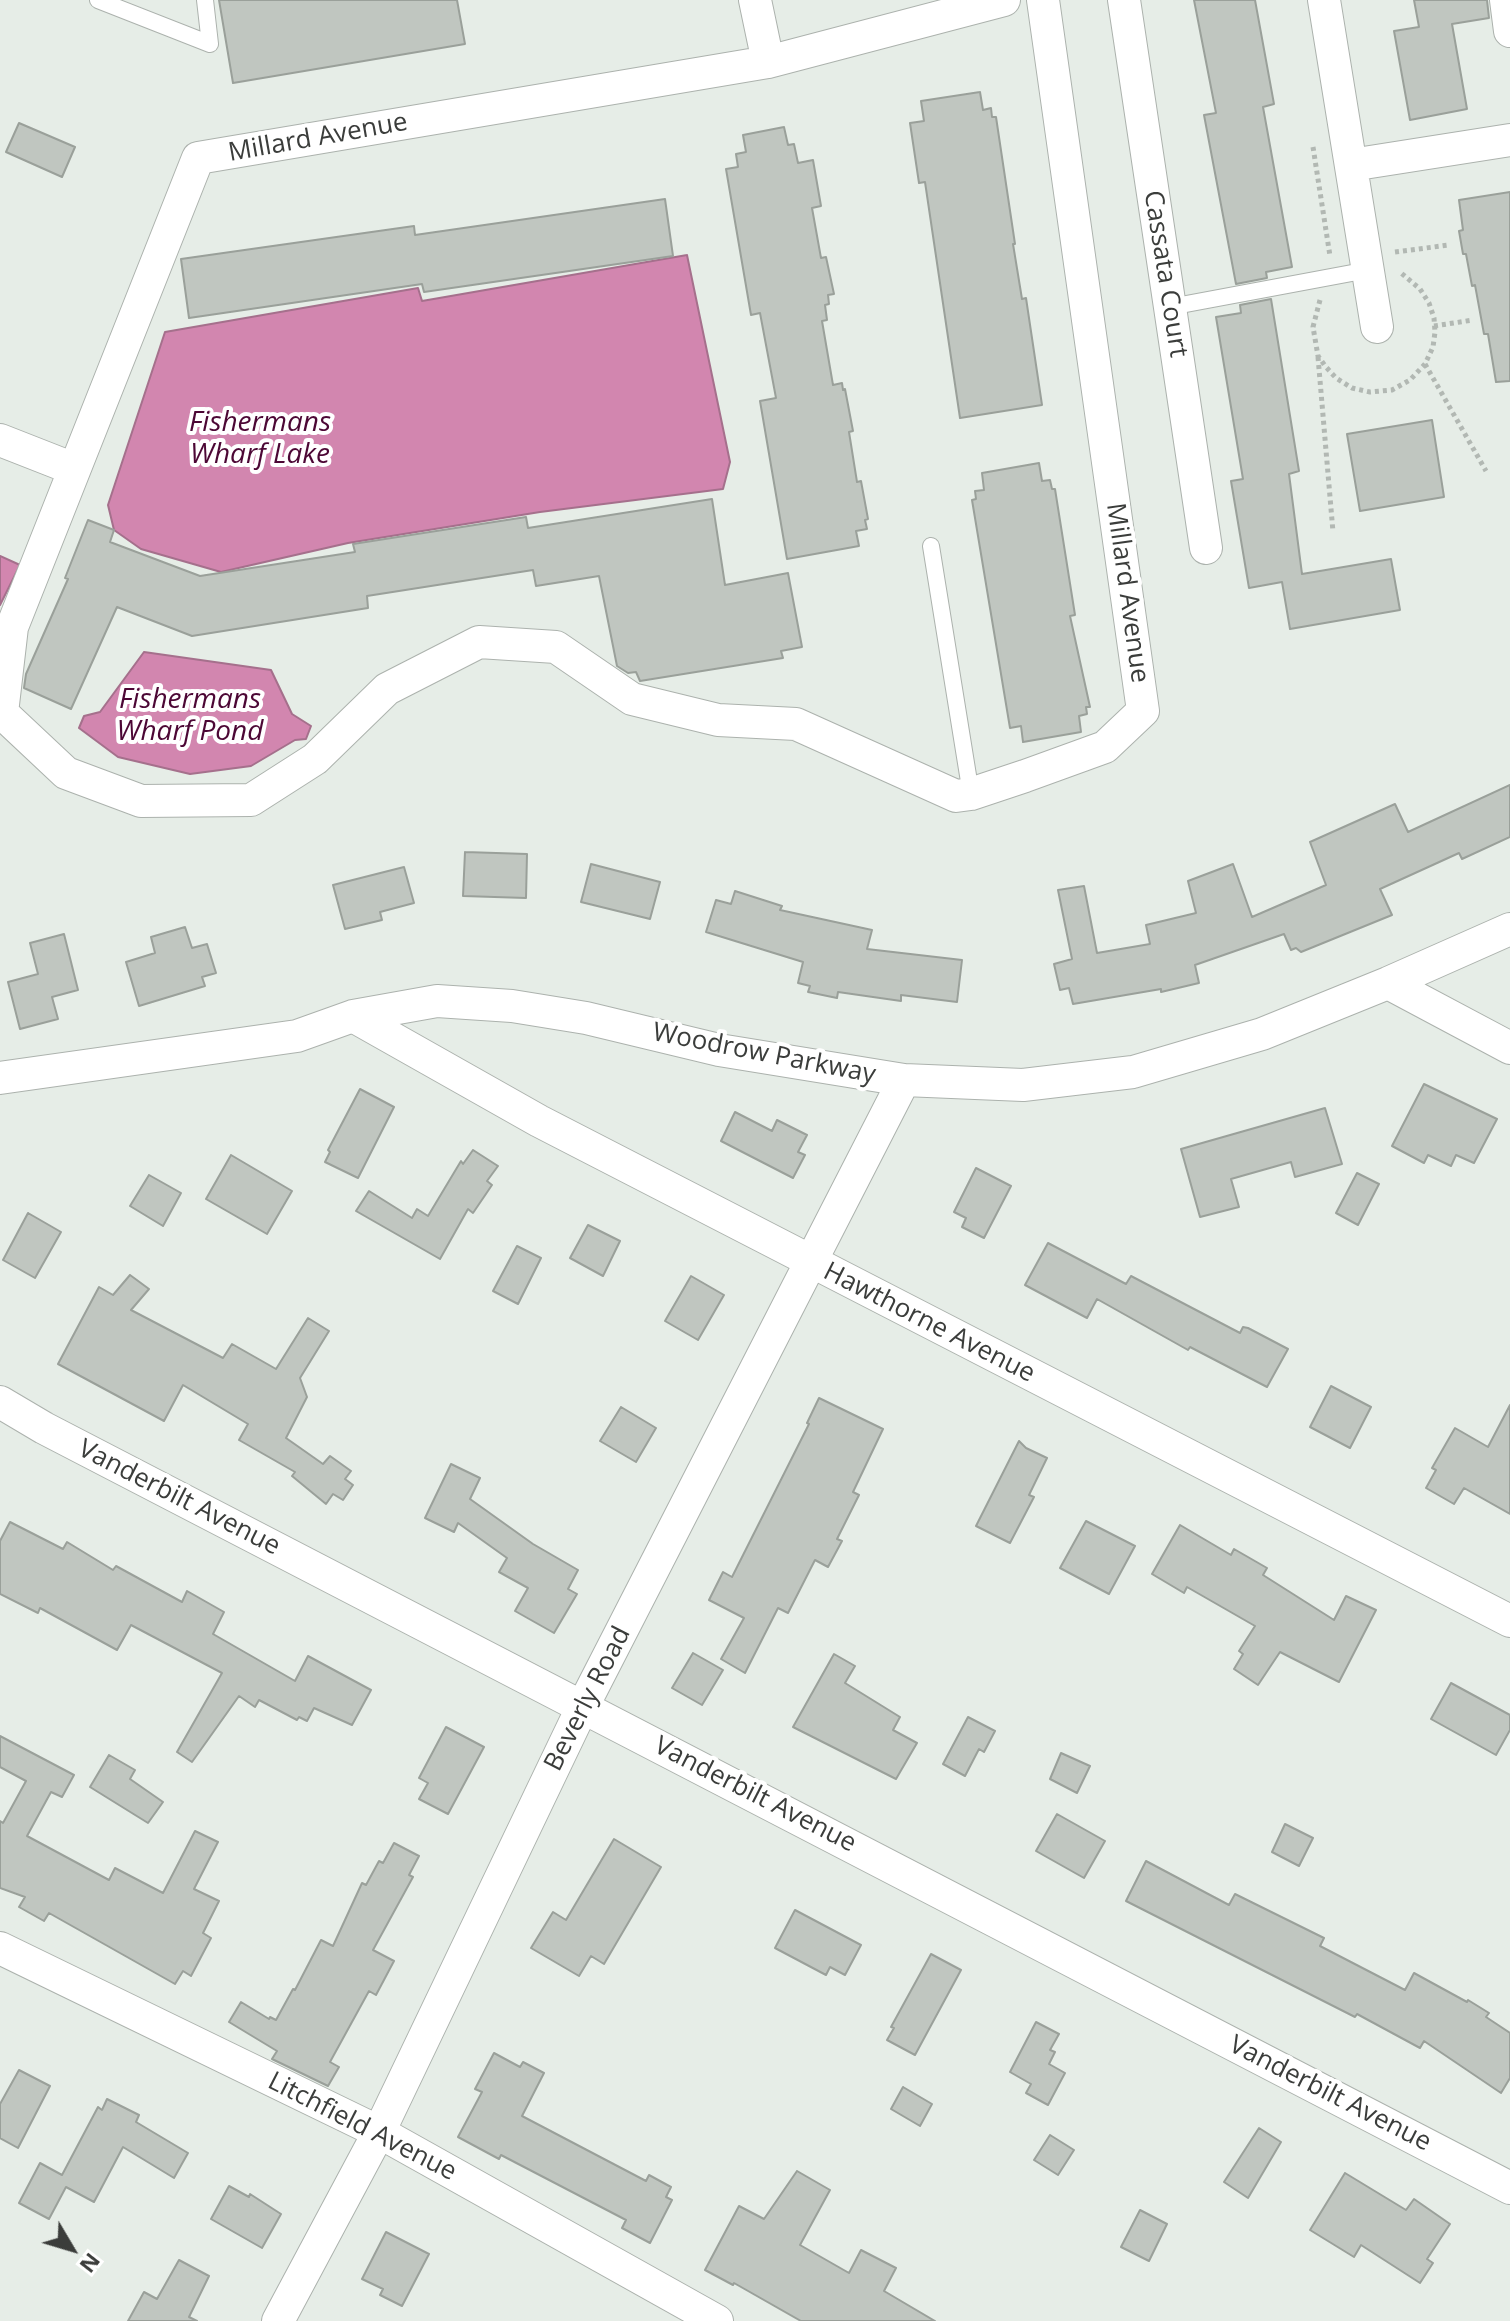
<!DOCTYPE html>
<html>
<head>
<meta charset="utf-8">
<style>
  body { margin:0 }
  #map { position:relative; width:1510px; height:2321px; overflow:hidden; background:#e6ede7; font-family:"Open Sans",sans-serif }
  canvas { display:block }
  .north { position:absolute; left:32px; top:2209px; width:80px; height:80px; -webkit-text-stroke:6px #fff; paint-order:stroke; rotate:128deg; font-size:22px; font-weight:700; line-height:32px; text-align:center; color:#3b3d3b }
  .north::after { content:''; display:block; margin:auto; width:28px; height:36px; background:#3b3d3b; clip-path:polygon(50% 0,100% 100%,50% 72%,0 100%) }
</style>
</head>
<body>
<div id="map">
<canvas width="1510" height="2321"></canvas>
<div class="north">N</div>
</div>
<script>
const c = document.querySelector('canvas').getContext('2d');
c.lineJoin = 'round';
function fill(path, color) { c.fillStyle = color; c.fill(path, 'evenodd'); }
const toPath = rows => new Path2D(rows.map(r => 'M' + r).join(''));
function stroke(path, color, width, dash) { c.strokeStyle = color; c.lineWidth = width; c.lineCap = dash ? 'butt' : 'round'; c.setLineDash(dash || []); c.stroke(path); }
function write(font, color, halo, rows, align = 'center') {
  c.font = font + ' "Open Sans",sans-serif'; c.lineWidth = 8; c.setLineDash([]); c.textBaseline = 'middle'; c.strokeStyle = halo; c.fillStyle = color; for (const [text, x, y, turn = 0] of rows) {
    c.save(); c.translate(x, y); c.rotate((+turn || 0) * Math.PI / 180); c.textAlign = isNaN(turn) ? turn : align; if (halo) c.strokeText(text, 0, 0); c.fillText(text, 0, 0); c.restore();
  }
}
const water = toPath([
  [687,255,730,462,723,489,540,512,348,543,221,572,141,549,114,530,108,505,165,332,418,288,422,301,687,255],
  [0,556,20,565,0,605,0,556],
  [144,652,271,670,292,714,311,726,306,739,295,740,251,766,190,774,118,757,79,728,84,716,100,712,144,652]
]);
fill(water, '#d286af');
stroke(water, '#a5708c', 2);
const building = toPath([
  [219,0,457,0,465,44,233,83,219,0],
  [1194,0,1255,0,1274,104,1263,107,1292,267,1266,272,1267,278,1236,284,1204,115,1216,113,1194,0],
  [1414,0,1487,0,1489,18,1452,24,1467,109,1410,120,1394,31,1419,27,1414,0],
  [980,92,983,110,991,108,992,117,996,117,1015,244,1013,244,1022,299,1026,298,1042,405,960,418,925,182,919,183,910,123,924,121,921,101,980,92],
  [19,123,75,147,62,177,6,152,19,123],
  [784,127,788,145,794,144,798,163,813,160,821,206,812,208,821,258,826,257,834,294,828,295,829,304,825,305,827,320,822,321,833,385,842,383,843,390,845,389,853,431,849,432,857,482,861,481,868,519,865,520,867,529,856,531,859,546,787,559,760,401,776,398,760,313,751,315,726,169,738,167,736,154,746,152,743,135,784,127],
  [1510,192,1510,381,1496,382,1488,334,1484,334,1475,285,1472,286,1466,254,1463,254,1459,231,1463,230,1459,200,1510,192],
  [665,199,673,256,424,292,422,284,189,318,181,259,414,226,415,235,665,199],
  [1271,299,1299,471,1289,474,1302,574,1391,559,1400,610,1290,629,1282,582,1249,588,1231,481,1243,479,1216,317,1241,313,1240,305,1271,299],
  [1432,420,1444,497,1360,511,1347,434,1432,420],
  [1039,463,1042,481,1050,480,1052,489,1055,489,1075,615,1070,616,1090,707,1086,707,1087,714,1079,716,1081,732,1023,742,1021,726,1010,728,972,500,976,499,975,491,984,490,982,473,1039,463],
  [712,499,725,585,788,573,802,647,781,651,783,658,640,681,636,672,628,673,617,666,599,576,536,586,533,570,367,596,368,608,192,636,117,607,71,709,24,688,26,674,68,579,65,578,88,520,114,530,110,542,200,576,355,552,353,544,526,517,528,528,712,499],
  [1510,785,1510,837,1462,859,1459,853,1380,889,1392,915,1301,952,1296,948,1291,950,1284,934,1195,965,1199,983,1161,992,1161,989,1073,1004,1069,988,1060,990,1054,964,1072,959,1058,890,1084,886,1097,953,1150,944,1146,925,1196,913,1188,881,1233,864,1252,917,1326,885,1310,842,1395,804,1408,832,1510,785],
  [465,852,527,854,526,898,463,896,465,852],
  [591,864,660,882,650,919,581,902,591,864],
  [404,867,414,903,380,912,382,920,345,929,333,885,404,867],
  [735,891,782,906,780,910,872,930,867,949,962,960,957,1002,901,995,901,1001,838,992,837,998,808,992,810,986,798,983,803,962,706,932,716,900,731,904,735,891],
  [185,927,192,948,207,944,216,973,202,977,205,986,139,1006,126,962,155,953,151,937,185,927],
  [64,934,78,990,52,997,58,1019,20,1029,8,982,38,974,30,943,64,934],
  [1424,1084,1497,1119,1474,1163,1456,1155,1451,1166,1428,1155,1424,1163,1392,1146,1424,1084],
  [360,1089,394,1107,358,1178,325,1162,330,1152,328,1150,360,1089],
  [1325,1108,1342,1164,1295,1177,1291,1162,1231,1179,1239,1207,1200,1217,1181,1149,1325,1108],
  [735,1112,772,1131,777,1120,807,1135,798,1152,805,1155,793,1178,721,1141,735,1112],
  [473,1150,498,1166,487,1181,492,1185,473,1213,468,1209,440,1259,356,1211,369,1191,412,1218,417,1209,428,1216,461,1161,463,1164,473,1150],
  [231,1155,292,1191,267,1234,206,1199,231,1155],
  [976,1168,1011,1186,984,1238,962,1227,966,1218,954,1212,976,1168],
  [1357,1173,1379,1184,1358,1225,1336,1213,1357,1173],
  [149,1175,181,1193,163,1226,130,1206,149,1175],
  [28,1213,61,1232,35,1278,3,1260,28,1213],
  [588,1225,620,1241,603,1276,570,1258,588,1225],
  [1048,1243,1126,1284,1131,1276,1240,1333,1243,1327,1248,1328,1288,1349,1267,1387,1190,1347,1188,1350,1097,1299,1087,1318,1025,1285,1048,1243],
  [517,1246,541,1258,518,1304,493,1291,517,1246],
  [130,1275,149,1289,131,1310,223,1358,232,1344,276,1369,308,1318,329,1331,300,1378,307,1397,286,1438,323,1464,330,1456,351,1471,345,1479,353,1485,343,1500,333,1494,326,1504,292,1476,295,1472,239,1440,248,1424,183,1385,164,1421,58,1364,99,1287,113,1295,130,1275],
  [691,1276,724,1295,698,1340,665,1321,691,1276],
  [1331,1386,1371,1407,1350,1448,1310,1427,1331,1386],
  [819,1398,883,1429,853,1492,859,1495,837,1539,842,1541,828,1567,815,1560,788,1613,778,1608,745,1673,721,1659,744,1618,709,1600,723,1572,732,1577,809,1424,807,1423,819,1398],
  [1510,1405,1510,1514,1464,1488,1454,1504,1426,1488,1436,1470,1432,1468,1455,1428,1488,1447,1510,1405],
  [621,1407,656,1428,636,1462,600,1441,621,1407],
  [1019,1441,1026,1448,1047,1458,1029,1495,1034,1497,1010,1543,976,1526,1019,1441],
  [451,1464,480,1478,470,1499,533,1544,578,1570,568,1589,577,1594,554,1633,515,1611,528,1588,499,1572,507,1558,458,1523,454,1532,425,1518,451,1464],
  [1086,1521,1135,1546,1109,1594,1060,1568,1086,1521],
  [10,1522,63,1549,67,1542,113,1570,116,1566,182,1602,187,1591,224,1612,213,1634,295,1681,308,1656,371,1690,352,1725,314,1708,307,1721,299,1717,297,1720,259,1700,255,1707,239,1696,192,1762,177,1752,222,1673,131,1625,117,1650,40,1608,38,1613,0,1594,0,1541,10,1522],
  [1180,1525,1231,1555,1234,1549,1267,1568,1263,1575,1334,1620,1346,1596,1376,1610,1339,1682,1280,1652,1258,1685,1234,1669,1243,1654,1239,1651,1255,1626,1187,1587,1184,1593,1152,1574,1180,1525],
  [693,1653,723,1670,702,1705,672,1688,693,1653],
  [834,1654,855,1666,845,1683,900,1717,893,1730,917,1743,896,1779,793,1727,834,1654],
  [1451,1683,1510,1715,1510,1730,1496,1755,1431,1719,1451,1683],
  [968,1717,995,1731,984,1752,979,1749,965,1776,943,1764,968,1717],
  [446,1727,484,1747,448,1814,419,1799,428,1783,419,1778,446,1727],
  [0,1736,74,1775,62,1797,51,1792,27,1836,109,1880,115,1868,163,1893,195,1831,218,1842,194,1889,219,1901,203,1933,211,1938,191,1976,183,1971,175,1984,49,1913,44,1921,19,1907,25,1897,0,1888,0,1821,3,1823,26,1781,0,1767,0,1736],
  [1061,1753,1090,1766,1077,1793,1050,1779,1061,1753],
  [109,1755,135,1770,130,1779,163,1802,148,1823,90,1787,109,1755],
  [1057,1814,1105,1841,1084,1878,1036,1851,1057,1814],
  [1285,1824,1313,1838,1299,1866,1272,1852,1285,1824],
  [614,1839,661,1867,604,1964,591,1956,579,1976,531,1948,553,1912,566,1920,614,1839],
  [394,1843,419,1856,409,1875,413,1877,373,1950,394,1961,376,1995,369,1991,330,2062,339,2067,328,2086,272,2059,277,2051,229,2022,241,2002,269,2019,270,2017,276,2020,293,1989,295,1990,321,1940,333,1946,362,1883,366,1885,379,1861,383,1863,394,1843],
  [1146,1861,1229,1905,1235,1894,1324,1938,1320,1946,1405,1990,1414,1973,1467,2002,1468,2000,1489,2013,1486,2017,1510,2033,1510,2078,1501,2093,1424,2041,1420,2048,1357,2014,1355,2017,1126,1901,1146,1861],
  [795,1910,861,1945,845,1975,830,1967,826,1975,775,1948,795,1910],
  [931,1954,961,1970,915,2055,887,2040,894,2028,891,2027,931,1954],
  [1036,2022,1059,2034,1050,2050,1055,2052,1049,2064,1065,2073,1048,2105,1026,2093,1031,2084,1010,2072,1036,2022],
  [494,2053,520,2067,523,2062,544,2073,522,2116,646,2181,649,2175,671,2187,666,2197,672,2200,650,2243,622,2228,626,2220,501,2155,499,2159,458,2137,482,2092,475,2089,494,2053],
  [19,2070,50,2086,18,2148,0,2138,0,2104,19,2070],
  [903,2087,932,2104,920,2126,891,2109,903,2087],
  [107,2099,139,2115,136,2122,188,2153,174,2178,123,2147,94,2202,66,2187,49,2219,19,2203,40,2163,62,2175,98,2107,102,2110,107,2099],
  [1259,2128,1281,2142,1248,2198,1224,2182,1259,2128],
  [1050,2135,1074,2150,1058,2175,1034,2160,1050,2135],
  [797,2171,830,2190,800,2245,849,2273,861,2250,896,2268,884,2291,935,2321,801,2321,734,2283,733,2285,705,2270,739,2206,764,2219,797,2171],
  [1345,2173,1406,2210,1414,2199,1450,2224,1427,2259,1433,2263,1420,2283,1361,2245,1354,2257,1310,2230,1345,2173],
  [229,2186,249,2197,250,2194,281,2214,262,2248,211,2219,229,2186],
  [1140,2210,1167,2224,1149,2261,1121,2247,1140,2210],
  [386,2232,429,2254,402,2306,380,2295,383,2289,362,2279,386,2232],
  [179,2260,209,2276,189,2317,197,2321,128,2321,144,2292,157,2299,179,2260]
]);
fill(building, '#c0c6c0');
stroke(building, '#9aa09a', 2);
const lane = toPath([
  [98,0,210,44,205,0],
  [1170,307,1368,270],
  [931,546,971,794]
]);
const street = toPath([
  [755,0,768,62],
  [1004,0,768,62,198,158,12,627,2,713,66,773,141,801,251,800,315,759,387,689,479,642,556,647,632,699,718,720,796,724,956,796,971,794,1025,776,1105,747,1143,711,1043,0],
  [1124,0,1206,548],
  [1324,0,1377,327],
  [1506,0,1510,31],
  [1351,165,1510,140],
  [0,440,74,469],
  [1388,983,1510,1048],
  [353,1016,539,1121,1510,1621],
  [0,1078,297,1036,353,1016,437,1001,512,1006,586,1018,719,1050,904,1080,1023,1085,1133,1072,1262,1034,1388,983,1510,929],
  [0,1402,44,1428,1510,2188],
  [0,1948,379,2132,717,2321],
  [278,2321,379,2132,583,1706,904,1080]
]);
stroke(lane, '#acb2ad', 18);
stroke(street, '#acb2ad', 34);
stroke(toPath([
  [1313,147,1330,256],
  [1395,252,1449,245],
  [1320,300,1313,327,1318,356,1326,367,1336,378,1352,388,1370,392,1392,390,1410,380,1425,364,1433,347,1435,332,1434,318,1429,303,1420,289,1400,272],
  [1434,326,1473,320],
  [1318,357,1333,532],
  [1425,364,1486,471]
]), '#b2b8b3', 5, [4, 4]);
stroke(lane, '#fff', 16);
stroke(street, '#fff', 32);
write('26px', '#3b3d3b', '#fff', [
  ["Millard Avenue",318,138,-10],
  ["Cassata Court",1165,274,81],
  ["Millard Avenue",1127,593,82],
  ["Woodrow Parkway",764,1054,11],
  ["Hawthorne Avenue",929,1323,27],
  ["Vanderbilt Avenue",179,1498,27],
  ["Beverly Road",588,1699,-63],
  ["Vanderbilt Avenue",755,1795,27],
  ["Vanderbilt Avenue",1330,2094,27],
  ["Litchfield Avenue",362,2127,27]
]);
write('italic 28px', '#4c0735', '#fff', [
  ["Fishermans",260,423],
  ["Wharf Lake",260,455],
  ["Fishermans",190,700],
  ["Wharf Pond",190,732]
]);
</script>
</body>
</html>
